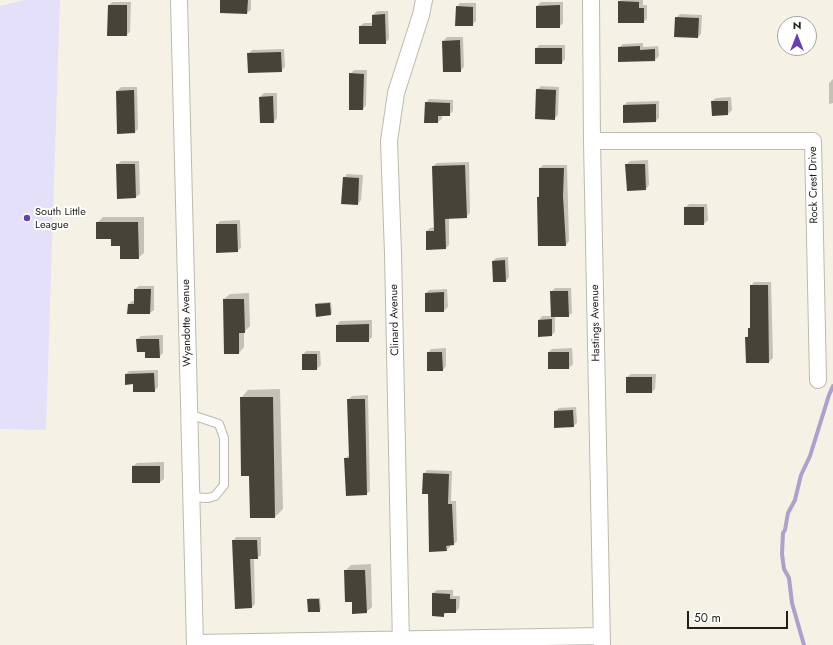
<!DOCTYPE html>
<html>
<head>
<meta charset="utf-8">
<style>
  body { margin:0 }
  #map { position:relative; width:833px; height:645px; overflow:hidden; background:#f5f2e5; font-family:Jost,sans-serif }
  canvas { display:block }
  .north { position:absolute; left:777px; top:16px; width:40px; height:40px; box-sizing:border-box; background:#fff; border:1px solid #a6a5a3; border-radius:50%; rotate:0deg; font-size:11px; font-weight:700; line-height:16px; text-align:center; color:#201f1a }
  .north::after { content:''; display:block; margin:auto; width:14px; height:18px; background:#653fb8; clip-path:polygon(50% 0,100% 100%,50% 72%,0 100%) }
  .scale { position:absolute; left:687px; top:611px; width:101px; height:18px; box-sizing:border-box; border:2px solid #201f1a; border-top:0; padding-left:5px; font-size:12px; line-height:14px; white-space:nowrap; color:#201f1a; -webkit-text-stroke:3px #fff; paint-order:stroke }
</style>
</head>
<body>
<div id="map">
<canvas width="833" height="645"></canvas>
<div class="north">N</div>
<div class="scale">50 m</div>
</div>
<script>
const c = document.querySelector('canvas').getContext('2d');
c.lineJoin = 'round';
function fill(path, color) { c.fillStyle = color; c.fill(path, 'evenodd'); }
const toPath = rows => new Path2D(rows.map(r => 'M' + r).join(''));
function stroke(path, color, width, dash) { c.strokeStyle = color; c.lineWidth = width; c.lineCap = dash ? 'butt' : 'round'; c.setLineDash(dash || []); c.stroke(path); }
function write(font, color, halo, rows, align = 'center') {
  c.font = font + ' Jost,sans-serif'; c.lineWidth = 4; c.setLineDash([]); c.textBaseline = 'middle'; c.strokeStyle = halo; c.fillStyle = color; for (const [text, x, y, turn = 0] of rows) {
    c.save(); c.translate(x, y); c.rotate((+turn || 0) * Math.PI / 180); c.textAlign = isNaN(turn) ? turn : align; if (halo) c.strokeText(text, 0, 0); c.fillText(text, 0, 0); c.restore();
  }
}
fill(toPath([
  [24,0,60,0,46,430,0,429,0,6]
]), '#e4e0fa');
fill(toPath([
  [221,0,251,0,251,10,247,13],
  [621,0,643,0,643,5,647,5,647,19,643,22,619,2],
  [112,2,131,2,130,32,126,35,109,5],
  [541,2,563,2,563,23,559,27,537,6],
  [460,3,476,3,476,21,472,25,457,7],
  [377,11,388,11,389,39,385,43,360,26,364,23,373,23,373,15],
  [680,14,702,15,701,34,698,37,676,18],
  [447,37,463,37,464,67,460,71,443,41],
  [643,43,643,47,658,46,659,56,655,60,619,47,623,44],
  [539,45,565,45,565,59,562,63,536,49],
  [284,49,285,67,281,71,248,54,252,50],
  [354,70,367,70,366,105,363,109,350,74],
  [833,79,833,103,829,104,829,83],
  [541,86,559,87,558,115,554,119,537,90],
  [121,87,137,87,138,129,135,132,117,91],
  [264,93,277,93,277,118,274,122,260,97],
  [731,97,732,110,728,114,712,101,716,98],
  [429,99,453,100,453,111,449,115,442,115,442,119,438,122,425,122,426,103],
  [659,101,659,118,656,121,624,105,627,102],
  [648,160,649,185,646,189,626,165,630,161],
  [121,161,139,161,140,194,136,197,117,165],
  [469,162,470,213,466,217,449,218,449,245,446,248,427,231,430,228,435,227,433,166,437,163],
  [543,165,567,165,569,241,566,245,538,197,540,195,540,168],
  [347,174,363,175,361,200,358,204,344,178],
  [689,204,707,204,708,220,704,224,685,208],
  [103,217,144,217,144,253,138,258,112,238,97,223],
  [240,220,241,248,237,251,217,225,220,221],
  [508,257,509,277,506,281,493,261,496,258],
  [754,282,771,282,773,358,769,362,747,362,746,338,749,335,749,329,751,326,751,286],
  [139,286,154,286,154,310,150,313,128,313,129,304,132,301,135,301,135,289],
  [555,288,571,288,572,313,568,316,555,316,555,332,552,335,539,320,542,316,552,316,551,292],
  [447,289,448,307,444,311,426,293,429,290],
  [249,293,250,326,244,332,244,347,239,353,224,299,230,294],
  [331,302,332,313,331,314,316,305,317,303],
  [372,320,372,337,368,341,337,341,337,325,340,321],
  [163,335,163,353,159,357,137,339,141,336],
  [446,348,446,366,443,370,428,353,431,349],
  [572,348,573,364,569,368,549,352,552,349],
  [306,351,320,351,321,365,317,369,303,355],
  [158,370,158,387,154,391,134,383,126,374,129,371],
  [631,374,656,374,655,389,652,392,627,377],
  [280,389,283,509,275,517,250,475,241,398,248,390],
  [368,395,370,491,366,494,345,458,350,455,348,400,352,396],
  [576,407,577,423,573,426,555,411,559,408],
  [164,462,164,479,160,482,133,482,133,466,137,463],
  [427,470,452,471,451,501,456,501,457,541,454,544,450,545,450,547,446,550,424,474],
  [236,537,261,537,261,555,257,558,254,558,255,604,252,607,233,541],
  [371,564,372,607,366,612,353,600,345,571,351,565],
  [437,590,453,590,453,596,460,596,459,608,456,612,447,612,443,616,433,593],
  [310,598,320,598,321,609,319,611,308,599]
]), '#0003');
stroke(toPath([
  [804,645,792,603,789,578,784,569,782,554,783,533,785,530,788,513,795,500,801,475,810,456,829,395,833,386]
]), '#aaa2cd', 4);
fill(toPath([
  [220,0,248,0,247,14,220,13],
  [618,1,639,2,639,8,644,8,644,23,618,23],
  [108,5,127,5,127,36,107,36],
  [560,5,560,28,536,28,536,6],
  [456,6,473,7,473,26,455,26],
  [385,14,386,44,359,44,359,26,372,26,372,15],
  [675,17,699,18,698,38,674,37],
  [460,40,461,72,443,72,442,41],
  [640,46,640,50,655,49,655,61,618,62,618,47],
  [535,48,562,48,562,64,535,64],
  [281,52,282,72,248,73,247,53],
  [349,73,364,74,363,110,349,110],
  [536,89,556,90,555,120,535,119],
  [134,90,135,133,117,134,116,91],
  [273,96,274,123,260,123,259,97],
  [711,101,728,101,728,115,712,116],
  [425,102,450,103,450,116,438,116,438,123,424,123],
  [656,104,656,122,623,123,623,105],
  [116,164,135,164,136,198,117,199],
  [625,164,645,164,646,190,627,191],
  [465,165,467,218,445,219,446,249,426,250,426,231,434,231,432,166],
  [539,168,564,168,563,196,566,246,538,246,537,197,539,197],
  [343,177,359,178,358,205,341,204],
  [684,207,704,207,704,225,684,225],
  [96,222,138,222,139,259,120,259,120,246,111,246,111,239,96,239],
  [216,224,237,224,238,252,216,253],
  [505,260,506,282,493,282,492,261],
  [750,285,768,285,769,363,746,363,745,337,748,337,748,328,750,328],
  [134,289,151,289,150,314,127,314,128,304,134,304],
  [550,291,568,291,569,317,551,317],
  [444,292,444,312,425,312,425,293],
  [223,299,244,299,245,333,239,333,239,354,224,354],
  [330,303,331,315,316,317,315,304],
  [552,319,552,336,538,337,538,320],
  [369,324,369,342,336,342,336,325],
  [136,339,159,339,160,358,145,358,145,352,137,352],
  [427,352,442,352,443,371,427,371],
  [548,352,569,352,569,369,548,369],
  [302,354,317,354,317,370,302,370],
  [154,373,155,392,133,392,133,384,125,385,125,374],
  [626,377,652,377,652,393,626,393],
  [240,397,273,397,275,518,250,518,249,476,241,476],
  [347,399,365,399,367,495,346,496,344,458,349,458],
  [573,410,574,427,554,428,554,411],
  [132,466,160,466,160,483,132,483],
  [423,473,449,474,448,504,452,504,454,545,446,546,447,551,429,552,428,494,422,494],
  [232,540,257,540,258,559,250,559,252,608,235,609],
  [344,570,365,570,367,613,352,614,352,602,345,602],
  [432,593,450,594,450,599,456,599,456,613,444,613,444,617,432,616],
  [307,599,319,599,320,612,308,612]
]), '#464338');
const service = toPath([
  [189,414,219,424,224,438,224,485,215,496,208,498,191,497]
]);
const minor = toPath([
  [179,0,195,645],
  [591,0,592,141,602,645],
  [592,141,813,141,818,380],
  [195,643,602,636],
  [401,645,393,253,389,141,396,93,421,15,424,0]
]);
stroke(service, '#bdbaad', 10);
stroke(minor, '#bdbaad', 18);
stroke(service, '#fff', 8);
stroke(minor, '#fff', 16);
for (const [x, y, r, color] of [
  [27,218,4,"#653fb8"]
]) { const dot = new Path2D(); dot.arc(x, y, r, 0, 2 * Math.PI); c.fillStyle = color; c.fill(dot); stroke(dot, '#fff', 1.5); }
write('11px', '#201f1a', '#fff', [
  ["Rock Crest Drive",814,185,-91],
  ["Clinard Avenue",395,320,-91],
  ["Wyandotte Avenue",187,323,-91],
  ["Hastings Avenue",596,323,-91]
]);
write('11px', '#201f1a', '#fff', [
  ["South Little",35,212],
  ["League",35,225]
], 'left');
</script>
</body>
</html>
